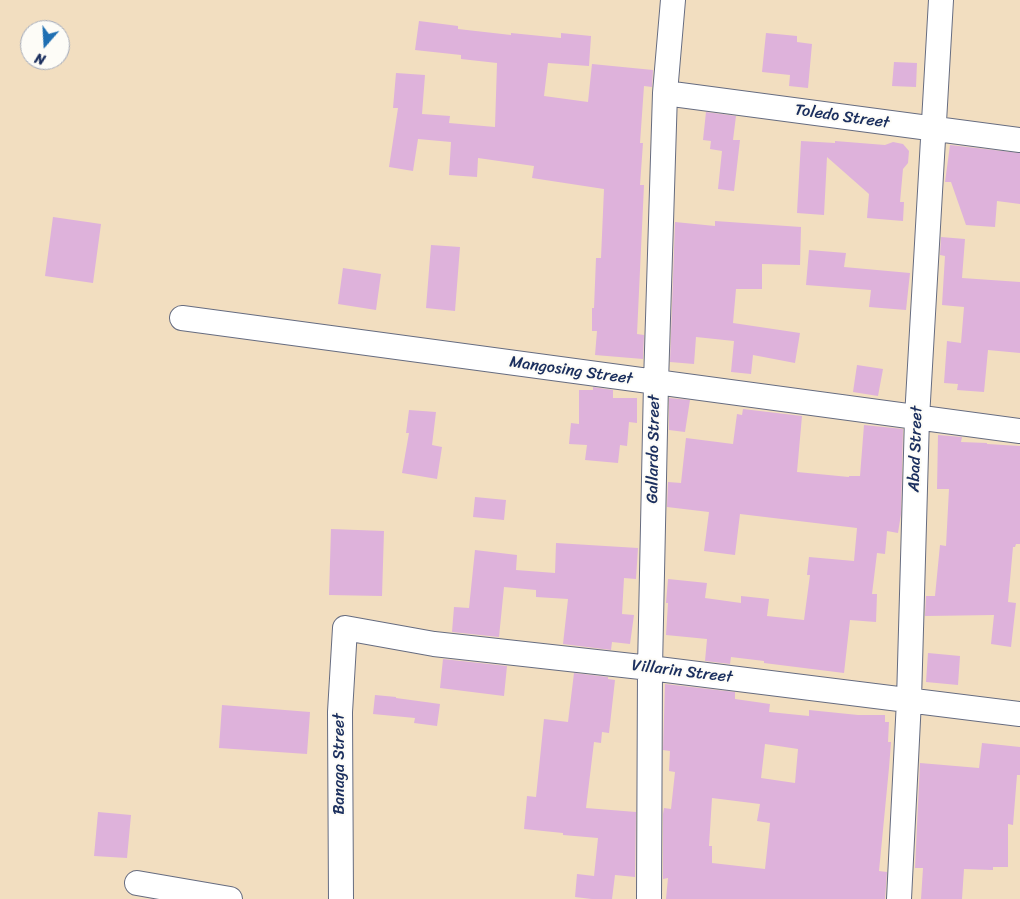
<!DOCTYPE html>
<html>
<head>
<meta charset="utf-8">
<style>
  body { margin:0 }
  #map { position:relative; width:1020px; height:899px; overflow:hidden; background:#f2dec0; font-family:Sriracha,sans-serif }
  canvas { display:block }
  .north { position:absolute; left:20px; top:20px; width:50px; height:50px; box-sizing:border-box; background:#fdfcf7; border:1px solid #a3aaba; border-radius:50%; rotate:199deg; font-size:14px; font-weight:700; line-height:20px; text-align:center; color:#1b2f5e }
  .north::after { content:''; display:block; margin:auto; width:18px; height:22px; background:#1f6fb2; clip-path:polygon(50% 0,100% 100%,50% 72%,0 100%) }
</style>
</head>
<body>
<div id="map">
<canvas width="1020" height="899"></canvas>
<div class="north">N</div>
</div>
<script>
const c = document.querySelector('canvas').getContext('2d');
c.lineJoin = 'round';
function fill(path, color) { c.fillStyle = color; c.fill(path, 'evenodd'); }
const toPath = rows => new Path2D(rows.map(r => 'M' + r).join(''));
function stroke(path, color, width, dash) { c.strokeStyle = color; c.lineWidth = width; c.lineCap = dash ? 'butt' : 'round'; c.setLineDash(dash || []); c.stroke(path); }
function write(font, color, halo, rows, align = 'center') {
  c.font = font + ' Sriracha,sans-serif'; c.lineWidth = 4; c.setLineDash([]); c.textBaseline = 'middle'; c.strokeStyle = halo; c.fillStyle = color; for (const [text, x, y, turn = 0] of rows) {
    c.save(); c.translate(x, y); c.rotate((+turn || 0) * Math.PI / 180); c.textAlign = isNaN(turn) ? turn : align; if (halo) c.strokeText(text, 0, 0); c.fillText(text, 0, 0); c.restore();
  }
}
fill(toPath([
  [419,21,458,26,458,29,511,35,511,33,561,38,561,33,591,36,589,66,548,63,544,96,588,102,592,64,653,70,652,87,644,86,640,143,643,143,640,185,644,185,637,334,644,335,643,359,595,355,597,331,592,331,592,308,594,308,596,258,601,258,604,189,532,178,534,166,478,158,477,177,449,175,451,142,418,139,413,171,389,167,398,108,393,108,396,73,425,75,422,114,450,116,449,123,495,127,497,63,461,59,461,55,415,50],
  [766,33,797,36,797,42,812,44,808,88,789,86,790,75,762,72],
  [894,62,917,63,916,87,892,86],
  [706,112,736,116,733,140,740,140,734,191,718,189,722,151,710,149,711,141,703,140],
  [801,141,835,143,835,141,885,145,893,142,903,144,909,151,908,163,903,169,900,202,904,202,903,221,867,218,869,194,827,157,824,215,797,213],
  [950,145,1020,153,1020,204,997,201,995,227,966,225,951,182,945,182],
  [53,217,101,224,93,283,45,276],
  [715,221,801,227,800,265,762,264,762,289,736,289,733,323,800,333,795,363,753,355,751,374,731,372,734,341,696,337,694,364,670,362,675,222,715,226],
  [941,237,965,239,962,278,1020,282,1020,353,988,350,984,392,957,390,958,384,944,383,947,341,961,343,964,307,942,305,945,256,940,255],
  [431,245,460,247,455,311,426,308],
  [809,250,846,253,844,267,910,273,906,310,869,307,871,290,806,285],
  [343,268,381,274,376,310,338,304],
  [857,365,883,369,878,396,853,392],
  [593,387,613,390,613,398,637,398,637,423,629,422,627,446,620,445,618,463,585,460,587,445,569,444,571,423,579,424,579,390,593,390],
  [669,398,690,400,685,432,669,430],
  [743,409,802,416,797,472,849,477,849,476,860,476,864,425,903,429,901,514,898,533,887,531,885,554,877,553,872,594,877,594,876,622,850,620,844,673,764,663,764,661,731,657,730,664,705,661,707,639,666,635,668,603,666,603,668,579,707,583,705,598,741,603,741,596,769,599,767,616,804,620,810,575,807,575,809,557,854,561,857,528,740,514,735,555,704,551,709,512,667,507,668,482,681,483,686,438,733,444,737,414,742,415],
  [409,410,436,412,432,445,442,447,437,479,402,473,409,433,406,433],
  [938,435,962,437,961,442,987,443,987,444,1020,446,1020,544,1016,544,1015,547,1013,547,1008,602,1016,603,1011,647,991,644,994,615,925,616,926,596,935,596,940,545,946,546,949,489,937,489],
  [475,497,506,500,504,520,473,517],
  [331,529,384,531,382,596,329,595],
  [556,543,638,548,636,579,624,578,622,614,634,615,630,644,612,642,611,650,563,644,568,599,536,597,536,590,504,587,499,637,452,632,454,607,469,608,475,550,517,555,516,570,555,573],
  [928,653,960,656,958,685,926,682],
  [443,659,507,666,504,696,440,688],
  [574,673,608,677,608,679,615,680,609,733,602,732,601,743,594,742,586,808,636,812,635,877,615,875,612,899,592,899,575,897,577,874,594,876,598,838,563,835,563,833,524,829,527,796,536,797,544,719,568,722],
  [665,684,735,692,735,699,770,704,769,712,809,716,809,710,858,715,885,715,885,722,889,722,888,742,891,742,889,768,879,871,887,872,885,899,666,899,668,878,663,879,663,814,664,808,671,809,675,772,669,771,670,751,663,750],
  [765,744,798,749,795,783,761,778],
  [712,798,760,804,757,821,770,823,765,869,712,863,712,846,709,846],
  [375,695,396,697,396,698,440,704,437,726,414,723,415,718,373,714],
  [222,705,310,712,307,754,219,748],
  [982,743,1020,747,1020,775,1017,775,1013,825,1008,824,1008,867,993,867,993,870,964,869,962,899,921,899,923,868,915,868,920,763,979,768],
  [98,812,131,815,127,858,94,856]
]), '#deb2db');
const minor = toPath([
  [665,93,1020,140],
  [182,318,1020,431],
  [137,883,230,899],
  [341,899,340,712,345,628,434,644,650,668,1020,714],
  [649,899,650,668,656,383,665,93,673,0],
  [899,899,909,700,917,418,941,0]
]);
stroke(minor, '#666c80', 26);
stroke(minor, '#fff', 24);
write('16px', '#1b2f5e', '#fdfcf7', [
  ["Toledo Street",842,117,8],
  ["Mangosing Street",571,371,8],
  ["Gallardo Street",654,449,-89],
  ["Abad Street",916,449,-88],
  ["Villarin Street",682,672,7],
  ["Banaga Street",340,764,-90]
]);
</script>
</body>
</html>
